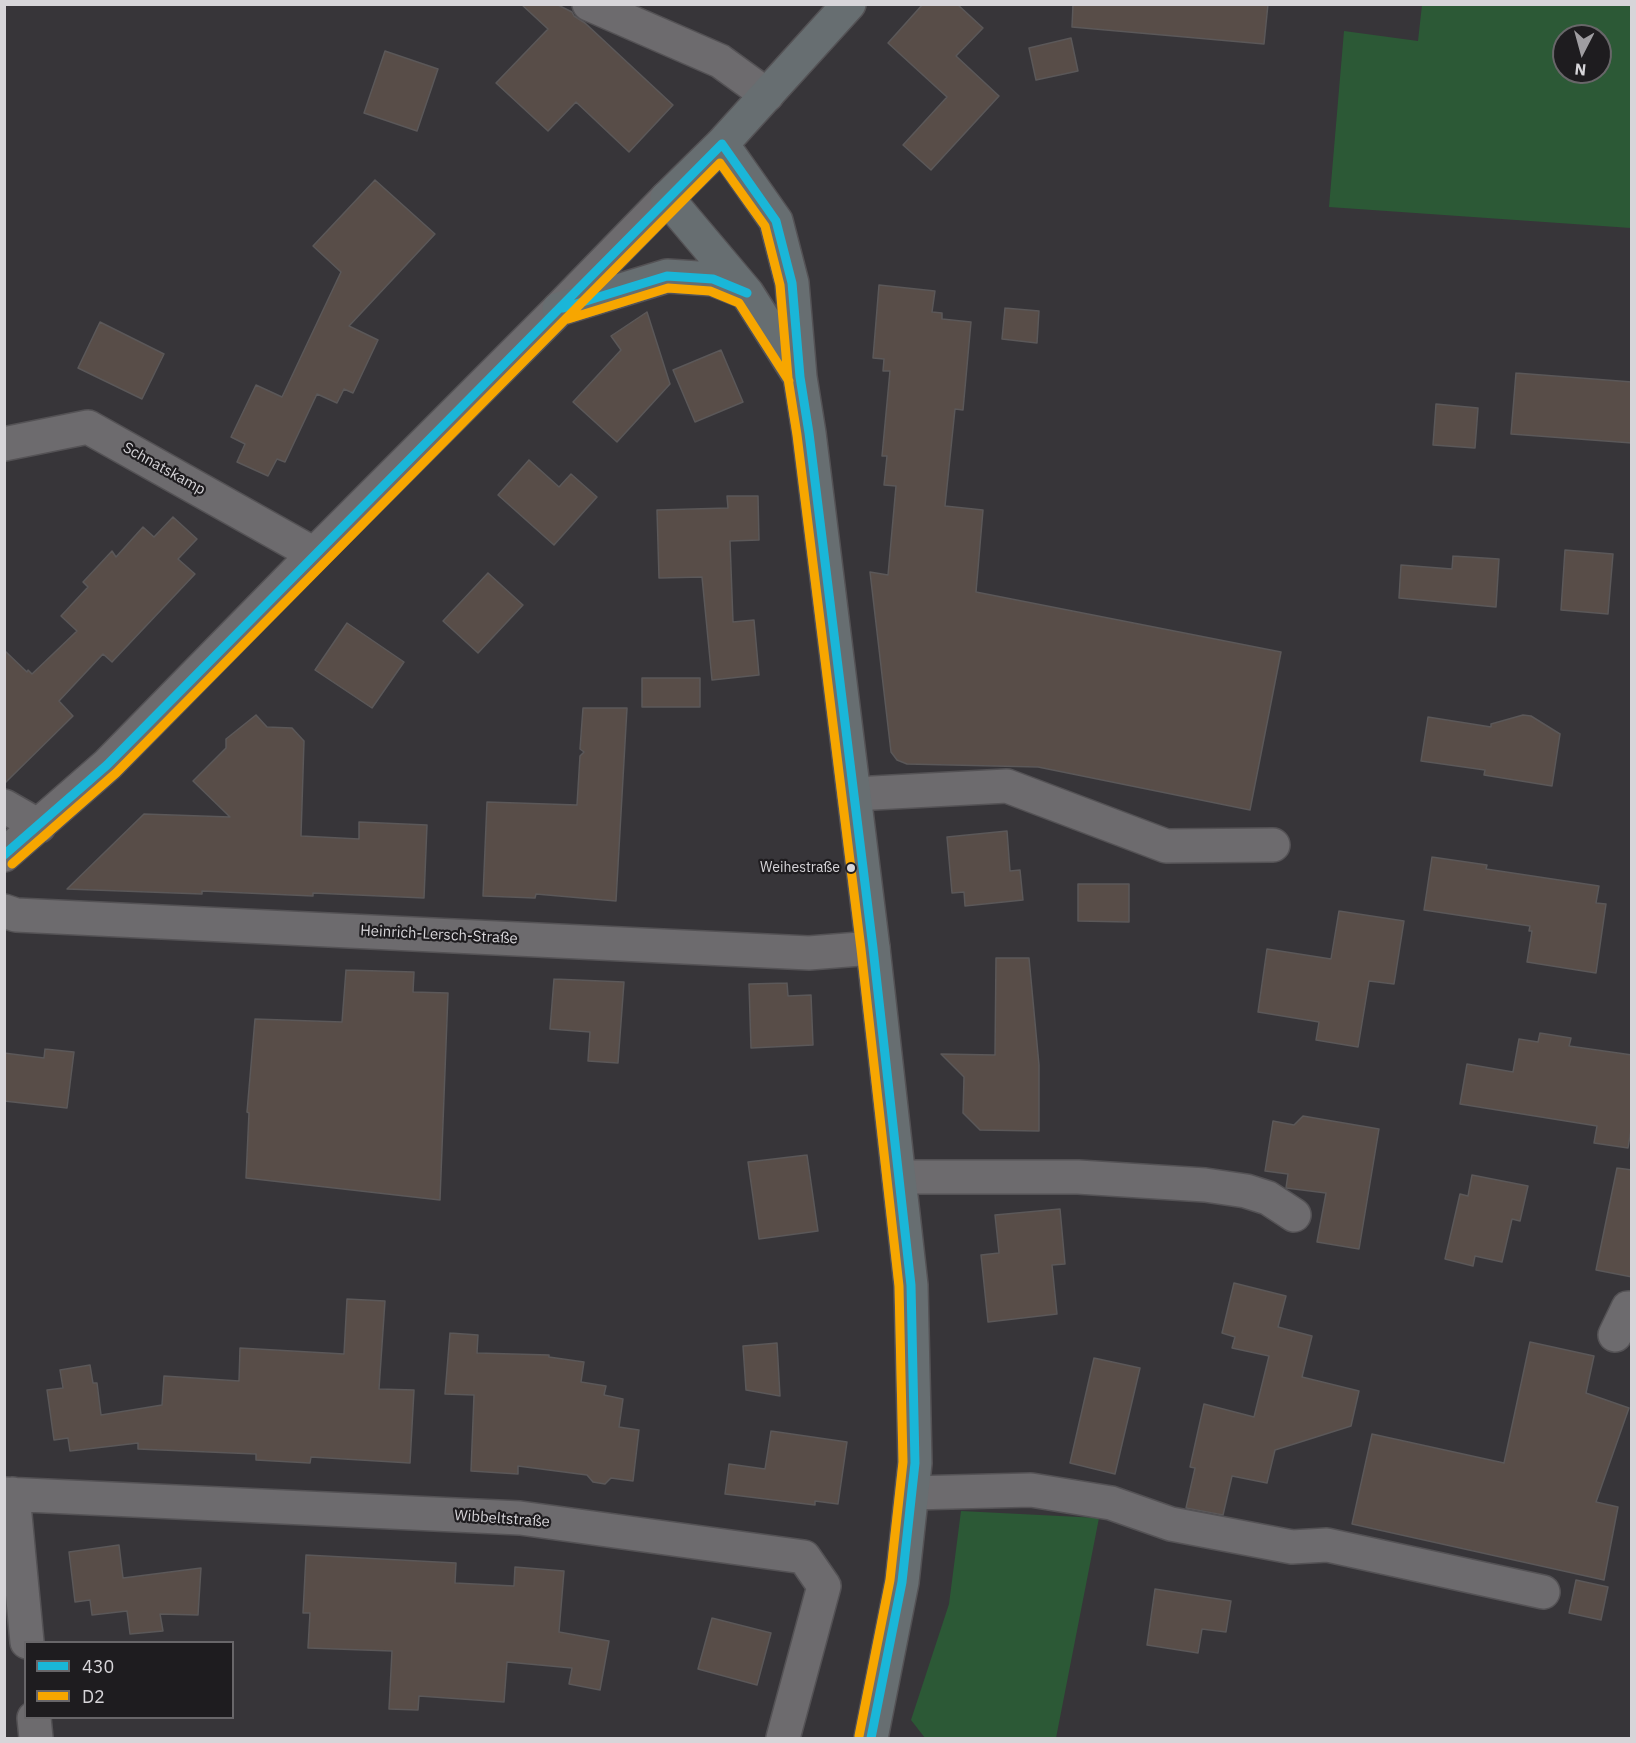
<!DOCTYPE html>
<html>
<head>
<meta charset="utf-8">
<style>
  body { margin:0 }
  #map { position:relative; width:1636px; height:1743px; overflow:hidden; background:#373539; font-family:"IBM Plex Sans",sans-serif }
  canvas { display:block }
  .frame { position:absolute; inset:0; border:6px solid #d7d5d9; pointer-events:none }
  .legend { position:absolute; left:24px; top:1641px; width:210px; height:78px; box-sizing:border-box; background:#1e1c1f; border:2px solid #686669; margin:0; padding:8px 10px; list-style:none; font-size:18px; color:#d7d5d9 }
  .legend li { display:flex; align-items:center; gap:12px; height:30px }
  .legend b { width:30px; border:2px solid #686669 }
  .north { position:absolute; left:1552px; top:24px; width:60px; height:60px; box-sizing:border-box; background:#1e1c1f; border:2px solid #686669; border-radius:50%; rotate:186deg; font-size:16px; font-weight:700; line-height:24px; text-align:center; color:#d7d5d9 }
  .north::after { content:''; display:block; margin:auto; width:21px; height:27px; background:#9f9da1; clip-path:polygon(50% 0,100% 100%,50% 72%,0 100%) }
</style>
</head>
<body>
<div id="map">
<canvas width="1636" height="1743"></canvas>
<div class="frame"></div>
<ul class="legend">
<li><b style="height:8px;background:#1ab6d8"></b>430</li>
<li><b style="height:8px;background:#f7a600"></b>D2</li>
</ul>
<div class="north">N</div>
</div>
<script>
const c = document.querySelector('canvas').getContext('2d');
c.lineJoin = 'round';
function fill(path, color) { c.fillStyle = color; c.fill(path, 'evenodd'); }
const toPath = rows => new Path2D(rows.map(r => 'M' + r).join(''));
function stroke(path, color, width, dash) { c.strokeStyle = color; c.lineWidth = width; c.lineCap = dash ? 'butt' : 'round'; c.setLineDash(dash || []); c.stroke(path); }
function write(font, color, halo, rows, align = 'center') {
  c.font = font + ' "IBM Plex Sans",sans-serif'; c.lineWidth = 4.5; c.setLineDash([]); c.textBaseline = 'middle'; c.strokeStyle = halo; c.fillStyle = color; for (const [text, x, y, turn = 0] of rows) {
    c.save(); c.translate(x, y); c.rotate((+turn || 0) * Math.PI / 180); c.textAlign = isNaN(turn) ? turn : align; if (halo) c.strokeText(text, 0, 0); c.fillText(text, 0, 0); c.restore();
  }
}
fill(toPath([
  [1422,5,1631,5,1631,228,1329,207,1344,31,1418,41],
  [1564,36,1600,36,1600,72,1564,72],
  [961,1511,1099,1518,1056,1738,925,1738,911,1720,949,1604]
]), '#2c5936');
const building = toPath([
  [521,4,556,4,572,12,574,16,585,23,673,105,629,152,576,102,548,131,496,83,548,29,521,4],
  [923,4,957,4,983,28,956,56,999,96,931,170,903,145,947,97,888,43,923,4],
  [1073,4,1268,4,1264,44,1072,27,1073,4],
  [1071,38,1078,71,1036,80,1029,48,1071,38],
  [385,51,438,69,417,131,364,113,385,51],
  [375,180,435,234,349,326,378,340,353,393,344,389,337,403,317,394,285,462,277,459,268,476,237,462,245,444,231,437,256,385,282,397,341,272,313,246,375,180],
  [879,285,935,291,932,312,942,313,942,319,971,322,963,410,955,409,945,506,983,510,976,592,1281,652,1250,810,1038,767,907,764,897,760,891,752,870,572,888,575,896,486,884,485,887,456,882,456,890,371,883,371,884,359,873,358,879,285],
  [1005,308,1039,311,1037,343,1002,339,1005,308],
  [647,312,670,384,617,442,573,402,621,350,611,336,647,312],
  [100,322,164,354,142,399,78,368,100,322],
  [721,350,743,402,695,422,673,370,721,350],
  [1516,373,1632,382,1632,443,1511,434,1516,373],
  [1436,404,1478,408,1475,448,1433,445,1436,404],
  [529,460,559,487,571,474,597,497,554,545,498,495,529,460],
  [727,496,758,496,759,540,730,541,733,622,754,620,759,675,712,680,702,577,659,578,657,510,728,508,727,496],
  [173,517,197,539,178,559,195,574,112,662,103,654,59,701,73,716,4,784,4,650,27,672,28,670,32,674,77,631,61,616,88,587,83,582,112,551,116,557,143,527,154,537,173,517],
  [1565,550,1613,554,1608,614,1561,610,1565,550],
  [1453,556,1499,559,1496,607,1399,598,1401,565,1452,569,1453,556],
  [488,573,523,605,478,653,443,621,488,573],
  [347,623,404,662,372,708,315,670,347,623],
  [642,678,700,678,700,707,642,707,642,678],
  [583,708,627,708,616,901,536,894,535,898,483,896,487,802,577,805,580,756,584,752,580,749,583,708],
  [256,715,267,727,292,728,304,741,301,836,359,839,359,822,427,825,424,898,313,893,313,896,202,891,202,894,67,889,144,814,230,817,193,781,226,748,226,739,256,715],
  [1523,715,1531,716,1560,734,1552,786,1484,775,1485,770,1421,761,1428,717,1491,727,1491,724,1523,715],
  [1007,831,1010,871,1020,870,1023,900,965,906,964,892,952,893,947,837,1007,831],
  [1432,857,1487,865,1486,869,1599,886,1596,903,1606,904,1596,973,1527,962,1532,931,1529,931,1530,926,1424,910,1432,857],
  [1078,884,1129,884,1129,922,1078,921,1078,884],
  [1339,911,1404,921,1394,984,1369,981,1358,1047,1316,1040,1319,1022,1258,1012,1267,949,1331,959,1339,911],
  [996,958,1029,958,1039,1065,1039,1131,980,1130,963,1113,964,1077,941,1054,995,1055,996,958],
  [346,970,414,972,413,992,448,993,440,1200,246,1178,249,1113,247,1112,255,1019,342,1022,346,970],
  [554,979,624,982,618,1063,588,1061,590,1032,550,1029,554,979],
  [787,983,788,996,811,995,813,1045,751,1048,749,984,787,983],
  [1540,1033,1571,1038,1569,1046,1632,1055,1632,1124,1628,1148,1594,1143,1597,1126,1460,1104,1467,1064,1513,1072,1519,1039,1538,1042,1540,1033],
  [45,1049,74,1052,67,1108,4,1101,4,1053,44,1058,45,1049],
  [1303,1116,1379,1129,1359,1249,1317,1242,1326,1193,1286,1188,1288,1174,1265,1171,1273,1121,1294,1125,1303,1116],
  [807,1155,818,1231,759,1239,748,1162,807,1155],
  [1617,1168,1632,1170,1632,1277,1596,1270,1617,1168],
  [1472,1175,1528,1186,1520,1221,1512,1219,1502,1262,1475,1256,1473,1266,1445,1259,1460,1194,1468,1196,1472,1175],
  [1060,1209,1065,1264,1052,1265,1057,1314,988,1322,981,1255,999,1253,995,1215,1060,1209],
  [1234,1283,1286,1296,1278,1327,1312,1336,1302,1377,1359,1391,1351,1426,1275,1450,1267,1483,1232,1476,1223,1515,1186,1508,1195,1468,1190,1467,1204,1404,1254,1417,1269,1356,1232,1348,1235,1337,1222,1333,1234,1283],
  [347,1299,385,1301,379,1389,414,1390,410,1463,311,1457,310,1463,256,1460,256,1454,138,1449,138,1443,70,1451,68,1438,54,1440,47,1390,63,1388,60,1370,90,1365,93,1383,97,1383,101,1415,162,1405,164,1376,239,1381,240,1348,344,1354,347,1299],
  [450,1333,478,1335,477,1353,549,1355,549,1357,584,1362,581,1382,606,1386,604,1395,623,1399,619,1427,639,1430,633,1481,611,1478,605,1484,593,1482,587,1475,518,1466,518,1474,471,1471,474,1395,445,1394,450,1333],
  [1530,1342,1594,1356,1586,1393,1629,1408,1596,1502,1618,1507,1604,1580,1352,1524,1372,1434,1504,1463,1530,1342],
  [777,1343,780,1396,746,1390,743,1346,777,1343],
  [1094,1358,1140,1368,1115,1474,1070,1463,1094,1358],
  [771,1431,847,1442,838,1504,815,1501,815,1505,725,1494,729,1464,765,1469,771,1431],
  [119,1545,123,1578,201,1568,198,1615,160,1614,163,1631,130,1634,127,1611,92,1615,90,1600,75,1602,69,1552,119,1545],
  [306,1555,456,1563,455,1583,514,1586,515,1567,564,1571,559,1632,609,1641,600,1690,569,1684,572,1668,507,1662,504,1702,419,1696,418,1710,389,1709,392,1651,308,1648,310,1613,303,1613,306,1555],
  [1576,1580,1608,1587,1601,1620,1569,1613,1576,1580],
  [1155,1589,1231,1601,1226,1632,1202,1629,1198,1653,1147,1645,1155,1589],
  [712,1618,771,1633,757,1685,698,1669,712,1618]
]);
fill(building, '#584d48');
stroke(building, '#5b5859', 1.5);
const minor = toPath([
  [589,4,720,61,767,95],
  [4,444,88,427,314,554],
  [854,794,1007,786,1166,846,1273,845],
  [4,806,39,826],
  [4,855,107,765,314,554,559,309,667,198],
  [4,911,16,915,809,953,873,948],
  [899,1177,1078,1177,1205,1185,1246,1191,1268,1198,1294,1215],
  [1615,1335,1628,1308,1632,1308],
  [912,1493,1031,1490,1111,1503,1171,1524,1292,1547,1327,1545,1543,1592],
  [4,1494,520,1518,804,1557,824,1586,783,1738],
  [13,1494,27,1642],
  [34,1718,36,1738]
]);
const major = toPath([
  [722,144,776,221,792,283,800,377,809,433,873,948,911,1285,915,1463,902,1582,871,1738],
  [559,309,667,276,713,279,746,292],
  [797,372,747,293,667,198,722,144,849,4]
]);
stroke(minor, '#545255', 36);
stroke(major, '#545255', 36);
stroke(minor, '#6d6b6e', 33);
stroke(major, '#676e71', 33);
stroke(toPath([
  [722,144,776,221,792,283,800,377,809,433,873,948,911,1285,915,1463,902,1582,871,1738],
  [563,308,667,276,713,279,747,293],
  [4,855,107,765,722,144]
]), '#1ab6d8', 9);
stroke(toPath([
  [568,319,668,288,710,291,739,303,789,381],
  [12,864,116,773,720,163,765,226,780,285,788,378,797,435,861,949,899,1286,903,1462,890,1580,859,1736]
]), '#f7a600', 9);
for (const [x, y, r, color] of [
  [851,868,5,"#d7d5d9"]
]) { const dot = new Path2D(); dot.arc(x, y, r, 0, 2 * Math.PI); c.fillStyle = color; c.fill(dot); stroke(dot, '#1e1c1f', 2); }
write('14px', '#d7d5d9', '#1e1c1f', [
  ["Weihestraße",840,868]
], 'right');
write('15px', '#d7d5d9', '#1e1c1f', [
  ["Schnatskamp",164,469,29],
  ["Heinrich-Lersch-Straße",439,935,3],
  ["Wibbeltstraße",502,1519,4]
]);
</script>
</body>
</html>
